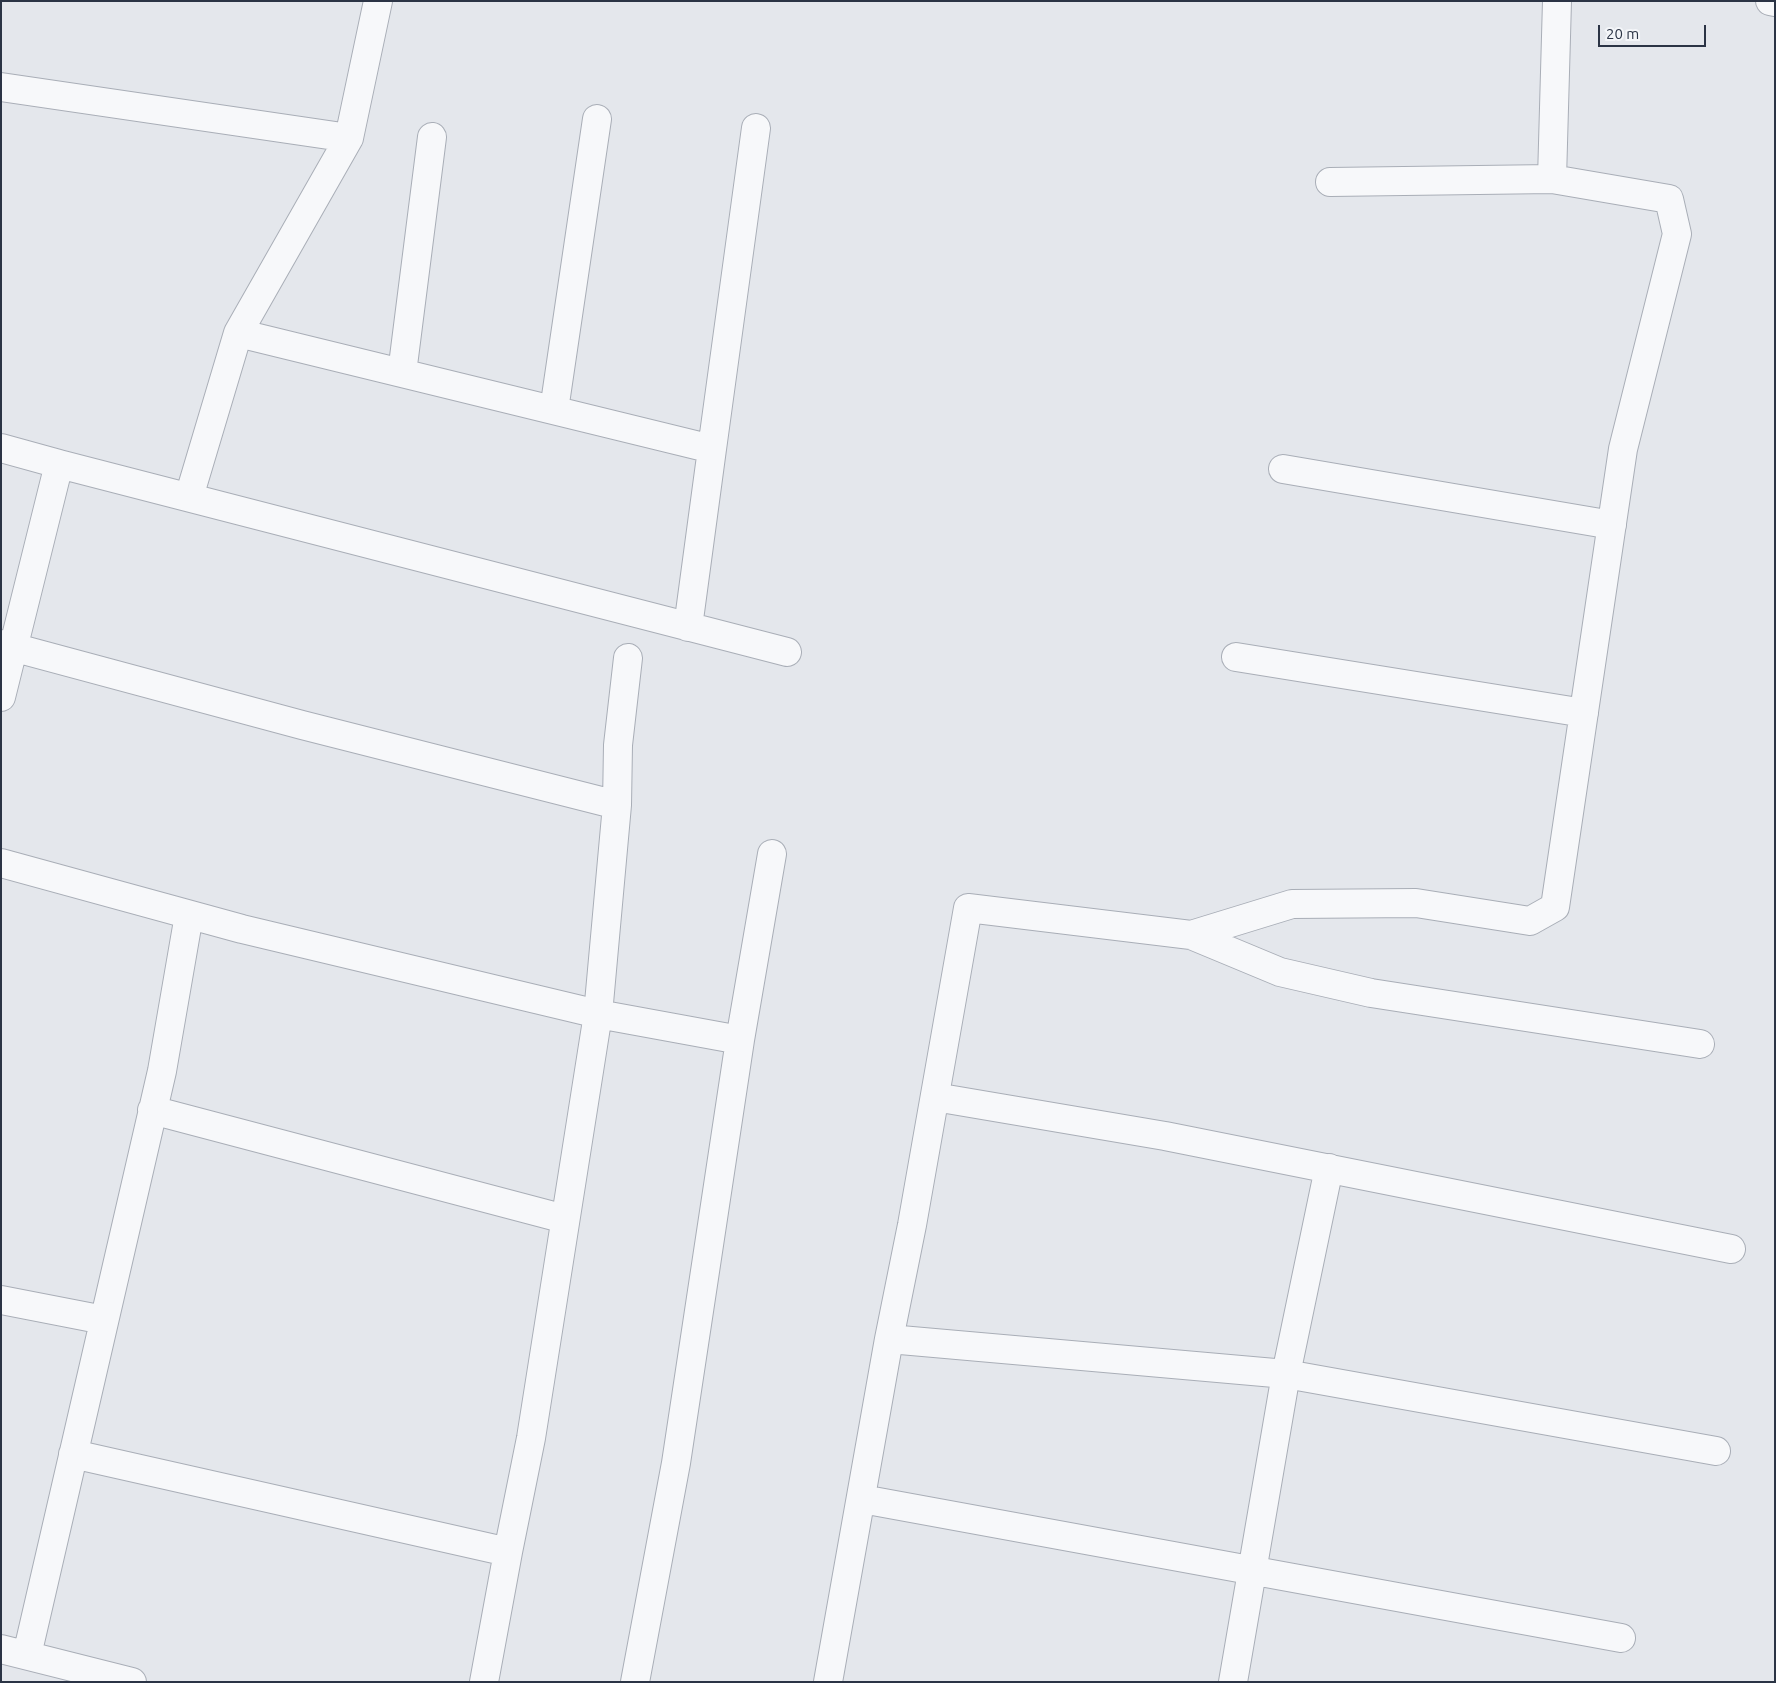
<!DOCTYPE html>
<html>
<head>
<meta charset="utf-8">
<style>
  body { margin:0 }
  #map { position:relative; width:1776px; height:1683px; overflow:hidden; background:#e4e7ec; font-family:Ubuntu,sans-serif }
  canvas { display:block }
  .frame { position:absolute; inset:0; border:2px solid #2b3445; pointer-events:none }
  .scale { position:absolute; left:1598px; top:25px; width:108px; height:22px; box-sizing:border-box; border:2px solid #2b3445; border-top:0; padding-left:6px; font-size:15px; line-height:18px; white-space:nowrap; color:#2b3445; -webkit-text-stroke:4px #f4f6f9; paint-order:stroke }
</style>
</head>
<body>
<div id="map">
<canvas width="1776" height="1683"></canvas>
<div class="frame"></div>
<div class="scale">20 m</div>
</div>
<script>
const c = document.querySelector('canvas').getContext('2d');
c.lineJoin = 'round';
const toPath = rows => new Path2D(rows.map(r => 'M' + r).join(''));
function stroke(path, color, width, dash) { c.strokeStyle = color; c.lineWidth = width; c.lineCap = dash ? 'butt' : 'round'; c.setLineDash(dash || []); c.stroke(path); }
const minor = toPath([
  [1770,1,1775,2],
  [1,87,349,138,378,1],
  [1330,182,1552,179],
  [238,333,349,138],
  [402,373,432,137],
  [554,410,597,119],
  [1,448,59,464,1,697],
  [712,449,756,128],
  [59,464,787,652],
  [1283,469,1612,525],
  [189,497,238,333,712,449,688,627],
  [1,644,302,725,617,805],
  [1236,657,1584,713],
  [1,863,242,929,598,1014,740,1040],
  [1191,935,1280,972,1371,993,1700,1044],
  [935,1097,1165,1136,1731,1249],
  [152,1110,565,1219],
  [1,1300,104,1320],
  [889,1339,1286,1374,1716,1451],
  [73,1454,508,1552],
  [862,1499,1621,1638],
  [1,1649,132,1682],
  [27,1655,162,1071,189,915],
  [484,1682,508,1552,531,1438,598,1014,617,805,618,745,628,658],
  [635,1682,676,1463,740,1040,772,854],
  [828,1682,889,1339,912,1225,968,908,1191,935,1292,904,1416,903,1530,921,1555,907,1623,449,1677,234,1669,199,1552,179,1557,1],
  [1233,1682,1286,1374,1329,1168]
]);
stroke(minor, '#a9aeb7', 30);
stroke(minor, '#f7f8fa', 28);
</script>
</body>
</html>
